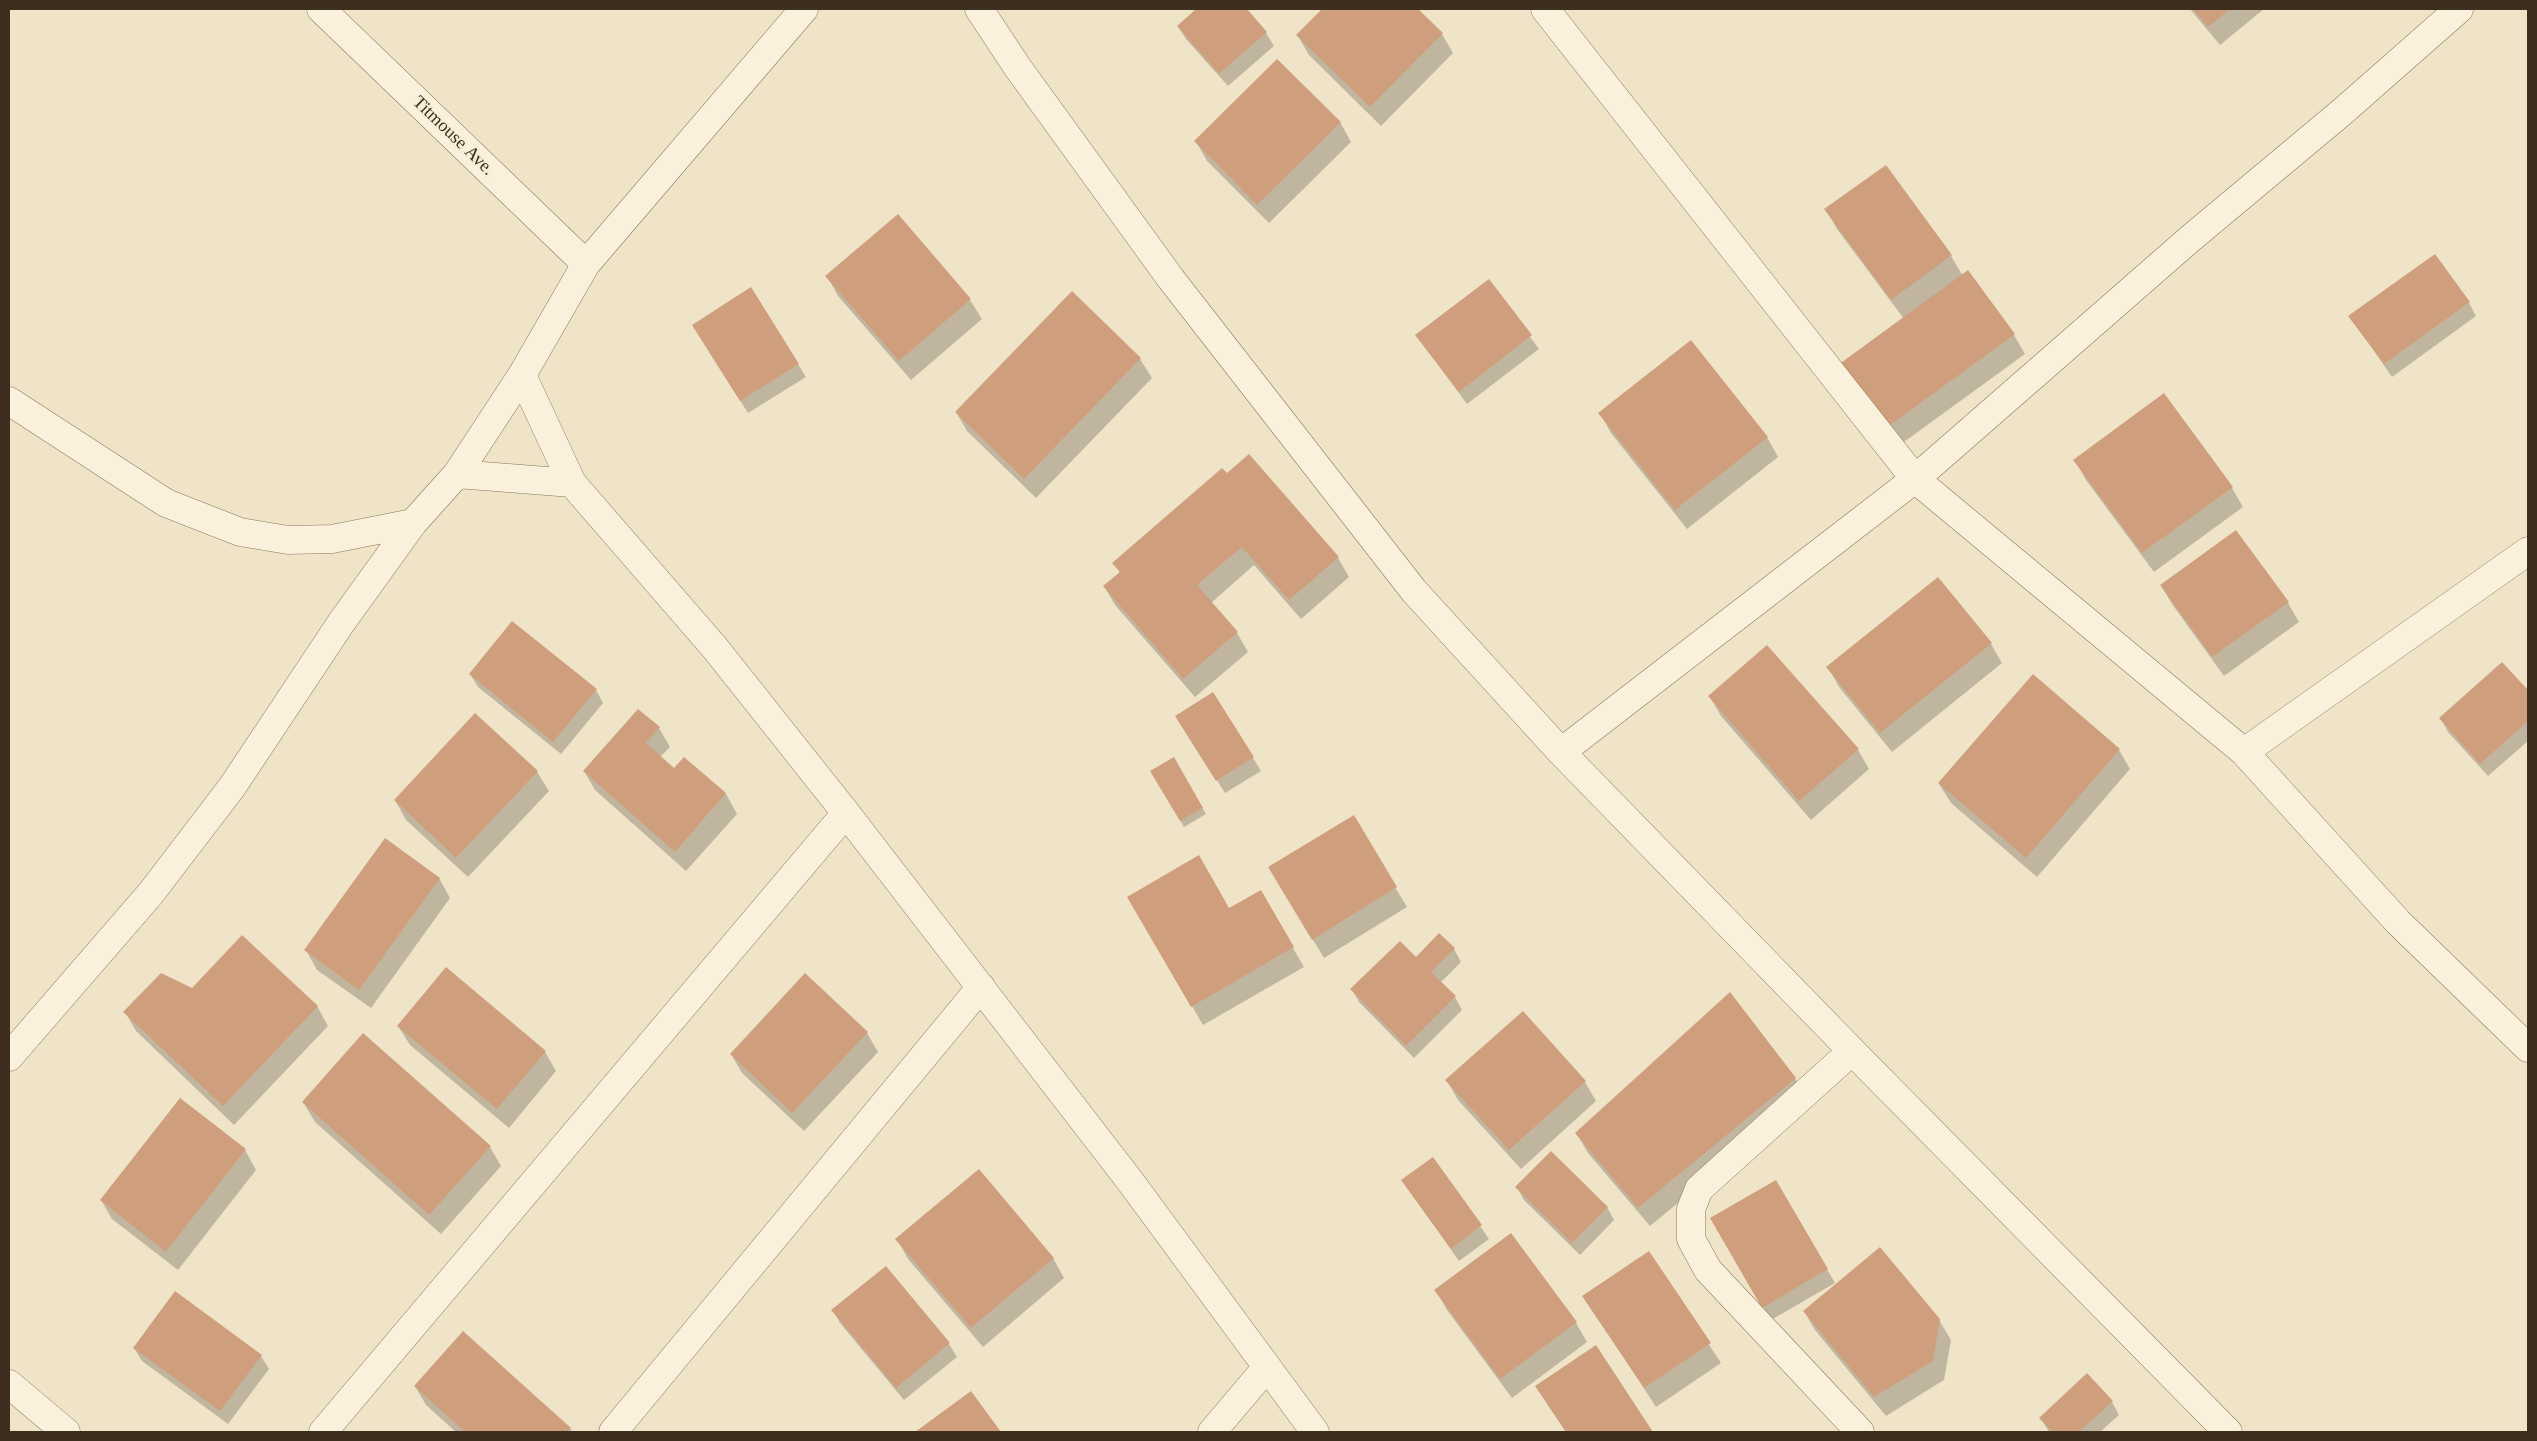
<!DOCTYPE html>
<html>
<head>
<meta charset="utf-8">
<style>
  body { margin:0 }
  #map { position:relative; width:2537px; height:1441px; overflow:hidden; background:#f0e4c8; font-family:Georgia,serif }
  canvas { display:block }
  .frame { position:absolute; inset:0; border:10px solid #3d2e20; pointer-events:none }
</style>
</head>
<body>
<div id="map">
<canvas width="2537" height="1441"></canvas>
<div class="frame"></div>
</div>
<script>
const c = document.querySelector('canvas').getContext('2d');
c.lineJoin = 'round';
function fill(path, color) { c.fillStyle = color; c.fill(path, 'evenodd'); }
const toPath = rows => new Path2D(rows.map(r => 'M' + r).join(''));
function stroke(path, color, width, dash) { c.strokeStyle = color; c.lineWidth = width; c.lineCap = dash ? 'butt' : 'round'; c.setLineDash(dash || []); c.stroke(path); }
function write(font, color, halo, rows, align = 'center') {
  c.font = font + ' Georgia,serif'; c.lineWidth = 4.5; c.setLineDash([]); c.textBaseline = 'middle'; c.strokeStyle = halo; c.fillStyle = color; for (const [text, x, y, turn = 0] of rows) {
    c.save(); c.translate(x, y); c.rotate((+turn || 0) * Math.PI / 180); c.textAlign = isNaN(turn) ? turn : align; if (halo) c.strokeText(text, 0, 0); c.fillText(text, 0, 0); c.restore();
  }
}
fill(toPath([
  [1198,9,1245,9,1266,33,1274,46,1228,86,1186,39,1178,26],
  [1324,9,1417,9,1442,34,1453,53,1381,126,1309,55,1298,36],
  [2190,9,2264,9,2220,45],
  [1340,122,1351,142,1269,223,1207,161,1196,141],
  [1886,166,1951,256,1963,276,2014,335,2025,354,1897,447,1851,385,1904,319,1837,229,1826,209],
  [898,216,970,300,982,319,911,380,838,296,827,276],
  [1488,280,1539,349,1467,404,1416,335],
  [1072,293,1140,359,1152,378,1036,498,967,431,956,412],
  [2469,303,2476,316,2392,377,2350,316],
  [693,326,798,364,806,377,748,413],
  [1600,413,1767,437,1778,457,1687,529,1611,433],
  [2075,460,2232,488,2243,507,2154,572,2086,480],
  [1222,470,1338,558,1349,577,1301,619,1254,565,1211,603,1237,633,1248,652,1195,697,1115,605,1104,586,1120,573,1114,563],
  [2236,531,2288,603,2299,622,2224,676,2172,604,2161,585],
  [1991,644,2002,663,1892,752,1839,687,1828,667],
  [1767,647,1858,750,1869,769,1811,820,1721,716,1710,697],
  [2502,663,2528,692,2528,741,2488,776,2448,732,2441,719],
  [470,674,596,690,603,703,561,754,478,687],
  [1213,693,1261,771,1225,793,1184,729],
  [659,728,670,747,660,757,674,770,684,758,726,794,737,814,686,871,595,790,584,771],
  [2119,750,2130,769,2037,877,1951,803,1939,784],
  [1173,759,1206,814,1184,827,1152,771],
  [537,772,549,791,468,877,406,820,395,800],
  [1353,817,1407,907,1324,958,1280,886],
  [439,878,450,898,371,1008,317,970,306,950],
  [1260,892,1304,967,1203,1025,1129,898,1229,910],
  [1454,949,1461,962,1440,983,1455,997,1462,1010,1414,1058,1359,1002,1352,989,1416,959],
  [192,989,317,1006,328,1026,234,1125,136,1031,125,1012],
  [1523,1013,1585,1082,1596,1101,1521,1169,1458,1100,1447,1081],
  [398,1026,545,1052,556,1071,509,1128,410,1045],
  [867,1033,878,1052,804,1131,742,1073,731,1054],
  [1795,1078,1806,1098,1650,1226,1588,1153,1577,1134],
  [303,1102,490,1147,501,1166,441,1234,315,1122],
  [245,1150,256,1170,178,1270,112,1219,101,1200],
  [1433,1159,1489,1239,1459,1261,1402,1180],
  [1776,1182,1835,1283,1771,1320,1712,1219],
  [1517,1187,1607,1207,1614,1220,1580,1255,1524,1200],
  [897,1239,1053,1258,1064,1278,983,1347,908,1259],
  [1649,1253,1721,1363,1656,1407,1584,1296],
  [886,1267,949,1344,957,1357,904,1400,840,1323,833,1310],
  [1436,1290,1576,1323,1587,1342,1512,1398,1447,1310],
  [1804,1311,1939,1320,1951,1340,1944,1380,1886,1416,1815,1330],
  [1595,1347,1652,1432,1566,1432,1548,1405,1537,1386],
  [134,1348,261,1356,269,1369,228,1424,142,1361],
  [415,1386,570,1428,572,1432,456,1432,426,1405],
  [970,1393,1000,1432,917,1432],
  [2112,1402,2119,1415,2100,1432,2049,1432,2041,1418]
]), '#0003');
fill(toPath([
  [1196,9,1247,9,1267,32,1219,74,1177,26],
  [1322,9,1418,9,1443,33,1370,107,1296,35],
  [2193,9,2230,9,2208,27],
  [1277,59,1341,122,1257,205,1194,141],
  [1886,165,1952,255,1891,300,1824,209],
  [898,214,971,299,899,361,825,276],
  [2435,254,2470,302,2384,364,2348,316],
  [1968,270,2015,334,1885,429,1838,365],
  [1489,279,1532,335,1459,392,1415,335],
  [751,287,799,364,740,401,692,325],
  [1072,291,1141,358,1024,479,955,412],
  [1691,340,1768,437,1675,510,1598,413],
  [2164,393,2233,487,2142,553,2073,460],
  [1249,454,1339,557,1289,600,1242,547,1197,585,1238,632,1183,679,1103,586,1120,572,1112,563,1222,468,1227,473],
  [2236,530,2289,602,2212,657,2160,585],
  [1938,577,1992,643,1880,733,1826,667],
  [512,621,597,689,553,742,469,674],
  [1767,645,1859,749,1799,801,1708,696],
  [2502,662,2528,690,2528,721,2480,764,2439,718],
  [2033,674,2120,749,2026,858,1938,783],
  [1213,692,1254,757,1216,781,1175,716],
  [638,709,660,727,646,743,674,768,684,757,726,793,675,852,583,771],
  [475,713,538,771,456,858,394,800],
  [1174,757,1203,808,1180,821,1150,771],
  [1354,815,1397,887,1312,940,1268,867],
  [385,838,440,878,359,990,304,950],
  [1199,855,1229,908,1261,890,1294,947,1191,1007,1127,897],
  [1439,933,1455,948,1431,972,1456,996,1406,1046,1350,989,1400,941,1416,957],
  [242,935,318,1006,223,1106,123,1012,161,973,192,988],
  [446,967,546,1051,497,1109,397,1026],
  [805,973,868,1032,792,1113,730,1054],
  [1730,992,1796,1078,1638,1208,1575,1133],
  [1523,1011,1586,1081,1509,1150,1445,1080],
  [363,1033,491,1146,429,1215,302,1102],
  [180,1098,246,1149,166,1252,100,1200],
  [1551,1151,1608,1207,1572,1243,1515,1187],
  [1433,1157,1482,1225,1451,1249,1401,1180],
  [979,1169,1054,1258,971,1328,895,1239],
  [1776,1180,1828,1269,1762,1308,1710,1218],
  [1511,1233,1577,1322,1500,1379,1434,1290],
  [1880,1247,1940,1319,1933,1361,1874,1397,1803,1311],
  [1649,1251,1711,1343,1644,1388,1582,1296],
  [886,1266,950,1343,896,1388,831,1310],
  [175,1291,262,1355,220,1411,133,1348],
  [463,1331,571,1428,567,1432,465,1432,414,1386],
  [1596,1345,1653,1432,1566,1432,1535,1386],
  [2087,1373,2113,1401,2079,1432,2053,1432,2039,1418],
  [971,1391,1001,1432,915,1432]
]), '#cf9f7d');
const street = toPath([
  [321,9,586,264],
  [979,9,1018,68,1171,279,1414,591,1561,752,1852,1051,2228,1432],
  [1545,9,1915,479,2244,752,2398,922,2528,1048],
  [522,375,572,483,715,648,846,813,1130,1181,1315,1432],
  [9,401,166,503,240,532,288,540,332,539,413,523],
  [457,474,572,483],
  [1561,752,1915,479,2191,238,2342,112,2459,9],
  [2244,752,2528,551],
  [1852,1051,1699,1189,1691,1209,1691,1239,1708,1270,1860,1432],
  [9,1057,151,893,232,787,341,623,413,523,457,474,522,375,586,264,804,9],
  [9,1384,66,1432],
  [323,1432,846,813],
  [613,1432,981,987],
  [1212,1432,1267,1367]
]);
stroke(street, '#8d765c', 29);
stroke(street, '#faf1dc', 28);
write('18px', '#3d2e20', '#f7eed8', [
  ["Titmouse Ave.",453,136,44]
]);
</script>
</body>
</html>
